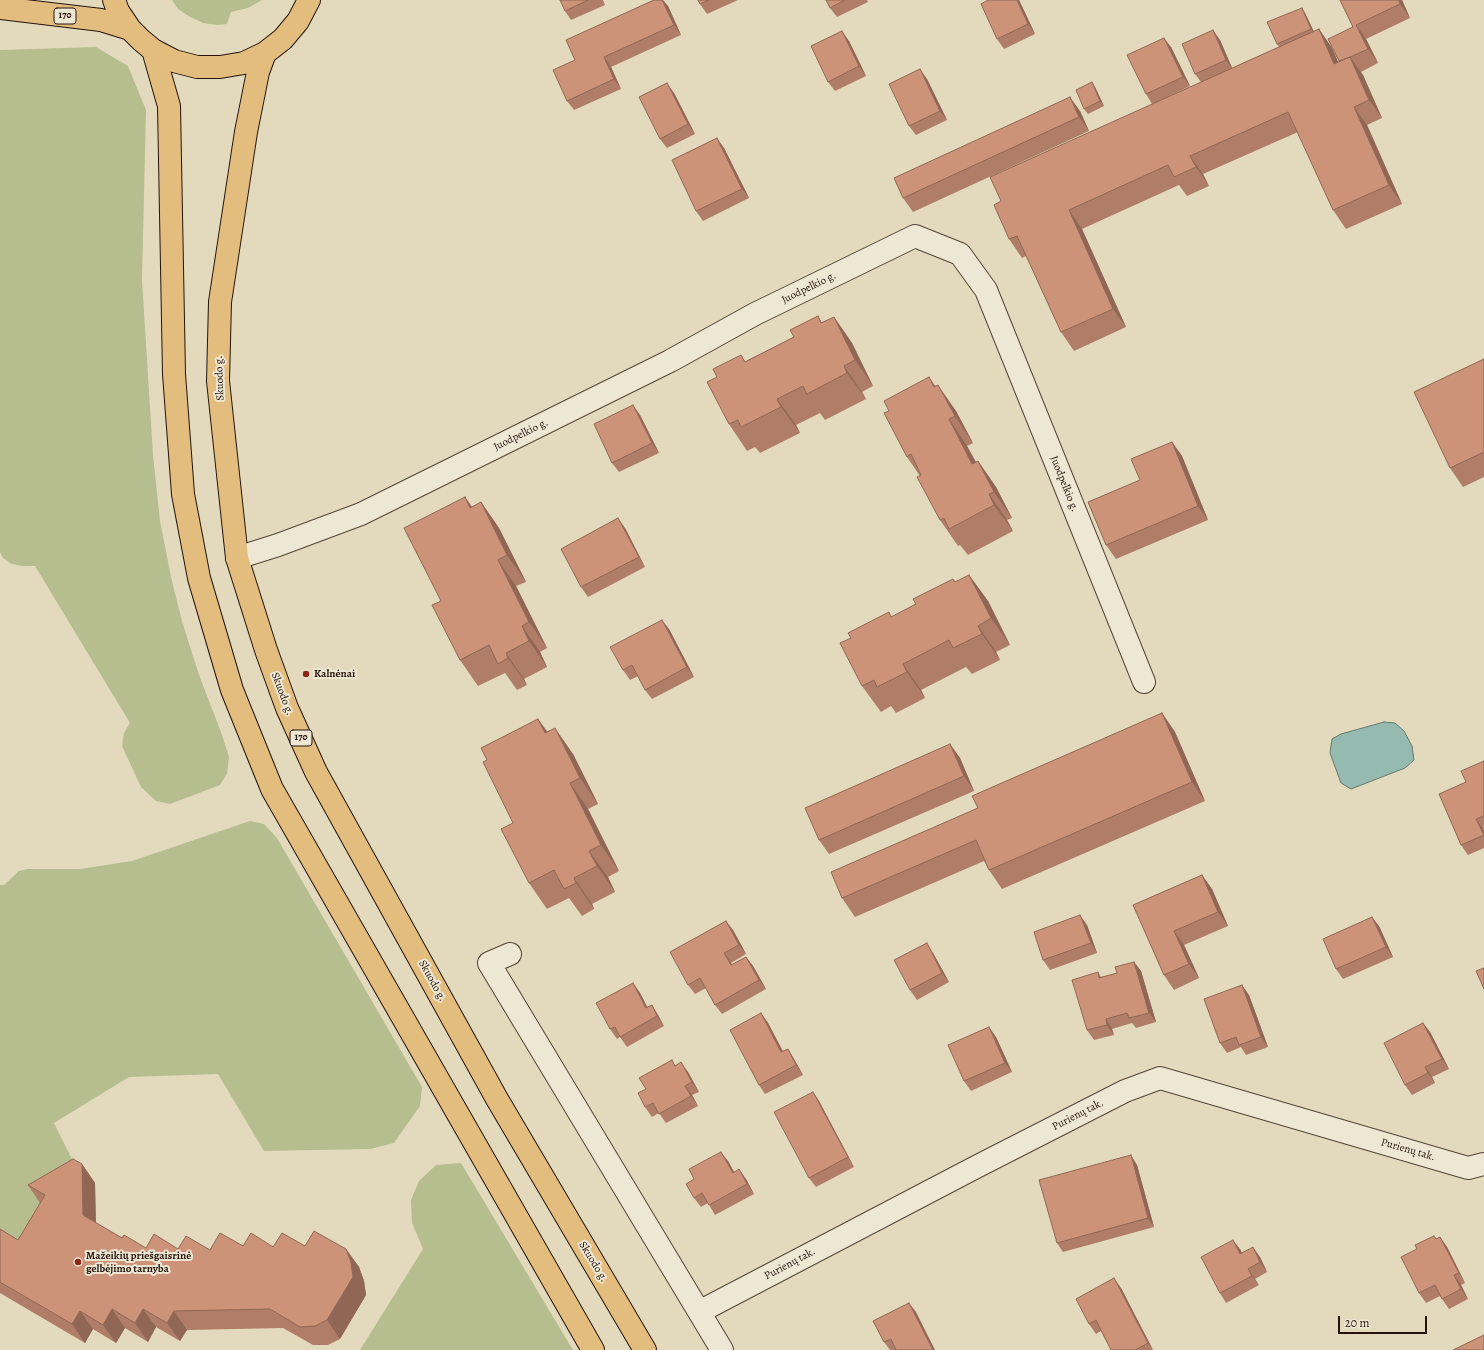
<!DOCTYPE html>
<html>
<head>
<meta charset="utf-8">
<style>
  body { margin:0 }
  #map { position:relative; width:1484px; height:1350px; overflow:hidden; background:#e3dabd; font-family:Alegreya,serif }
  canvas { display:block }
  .scale { position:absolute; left:1338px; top:1316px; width:89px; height:18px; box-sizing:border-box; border:2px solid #24130b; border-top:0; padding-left:5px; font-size:12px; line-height:14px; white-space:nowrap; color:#24130b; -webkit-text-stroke:3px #ede7d4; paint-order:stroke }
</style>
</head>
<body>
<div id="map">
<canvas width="1484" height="1350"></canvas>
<div class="scale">20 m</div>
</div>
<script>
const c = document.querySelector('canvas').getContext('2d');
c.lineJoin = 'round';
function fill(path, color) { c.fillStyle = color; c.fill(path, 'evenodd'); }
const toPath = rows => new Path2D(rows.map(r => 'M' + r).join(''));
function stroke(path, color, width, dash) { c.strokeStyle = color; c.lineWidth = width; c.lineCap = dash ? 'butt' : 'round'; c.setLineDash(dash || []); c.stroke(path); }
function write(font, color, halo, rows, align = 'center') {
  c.font = font + ' Alegreya,serif'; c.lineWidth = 4; c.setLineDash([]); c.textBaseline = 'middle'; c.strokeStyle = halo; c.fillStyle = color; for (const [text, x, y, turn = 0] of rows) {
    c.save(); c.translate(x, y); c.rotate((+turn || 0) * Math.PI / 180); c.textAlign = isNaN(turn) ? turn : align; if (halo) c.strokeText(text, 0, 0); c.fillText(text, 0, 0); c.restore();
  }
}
fill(toPath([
  [172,0,262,0,248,8,231,12,227,24,217,25,203,23,190,17,178,9],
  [96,47,128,66,146,110,142,280,153,455,160,521,171,577,182,621,199,675,221,732,229,757,227,774,220,785,170,804,156,801,141,787,122,746,124,733,130,723,35,566,23,566,12,564,3,558,0,552,0,50],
  [250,821,264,824,277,838,422,1087,420,1106,394,1143,370,1149,264,1151,218,1074,129,1077,54,1123,82,1179,64,1212,0,1261,0,885,4,885,19,871,28,869,80,869,132,861],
  [461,1163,573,1350,360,1350,423,1249,412,1223,411,1200,419,1181,436,1165]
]), '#b6be8f');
const water = toPath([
  [1384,722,1395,723,1404,731,1412,746,1414,760,1405,768,1351,789,1341,783,1330,753,1332,739,1341,734,1384,722]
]);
fill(water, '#95bbb1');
stroke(water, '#68786f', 1);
const street = toPath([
  [237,558,278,545,361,514,670,361,755,314,915,236,960,254,986,290,1144,682],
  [510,954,489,963,722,1350],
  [699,1312,978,1166,1125,1091,1160,1078,1468,1168,1484,1164]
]);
const primary = toPath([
  [114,0,118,11,130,29,141,40,153,50,174,61,197,67,220,67,244,63,265,53,283,39,298,21,309,0],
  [0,8,101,20,130,29],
  [153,50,169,106,174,374,183,494,199,578,232,690,272,789,593,1350],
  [265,53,258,72,246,132,220,302,218,381,237,558,266,650,287,708,316,772,497,1099,645,1350]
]);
stroke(street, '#544538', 24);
stroke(primary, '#24130b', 24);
stroke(street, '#ede7d4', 22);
stroke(primary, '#e2bd7e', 22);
fill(toPath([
  [560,0,603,0,605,5,571,20,565,11],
  [698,0,738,0,707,14,700,4],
  [826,0,867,0,868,2,837,17,830,8],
  [1019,0,1035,34,1004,49,997,39],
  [1340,0,1402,0,1410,18,1366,39,1378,63,1361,72,1363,75,1382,118,1367,125,1402,204,1346,229,1333,210,1298,132,1203,174,1209,186,1187,196,1179,185,1082,229,1126,327,1074,351,1061,332,1026,256,1022,258,1009,239,1001,201,1152,104,1146,94,1171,47,1190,86,1162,100,1201,82,1195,74,1220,40,1232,68,1279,47,1277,44,1302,8,1305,13,1314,32,1319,29,1332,48,1338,62,1339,61,1353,27],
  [668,6,681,35,611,67,621,89,574,110,567,101,575,60],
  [849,41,866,76,835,91,828,82],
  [927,79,947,120,916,135,909,126],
  [1095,87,1104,106,1088,114,1084,109],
  [674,93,695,134,667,148,660,139],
  [1080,111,1089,131,913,212,903,198],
  [724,148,749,198,703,221,696,211],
  [818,316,822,323,834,317,852,343,873,386,862,392,866,399,825,420,820,413,796,425,800,433,760,453,755,447,747,451,729,424,717,377,746,361,794,337],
  [1484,359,1484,477,1463,487,1450,468],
  [936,386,956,411,973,443,967,446,976,462,978,461,996,487,1012,518,1007,520,1013,531,968,555,960,545,958,546,940,520,920,476,907,457],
  [640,415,659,453,619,472,612,463],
  [1172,442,1182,456,1208,520,1116,559,1106,545,1140,480],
  [465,497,472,507,481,502,499,528,526,582,516,586,547,648,540,652,547,667,524,679,527,685,517,690,505,673,478,686,460,660,441,601],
  [625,528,645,567,588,597,581,587],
  [969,575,988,601,1010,645,996,652,1000,660,972,674,966,667,921,690,925,698,896,713,891,706,881,712,862,686,892,617],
  [669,629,694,677,652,699,645,690,638,676,630,680,623,670],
  [1162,713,1175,732,1205,801,1002,889,989,870,984,861,855,917,842,898,978,808],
  [538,719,547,732,573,754,598,804,588,809,619,871,608,877,615,892,592,904,594,909,582,916,569,898,547,909,529,883,513,823,487,760],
  [950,744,960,758,974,791,829,854,819,840],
  [1484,761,1484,829,1483,829,1484,831,1484,848,1468,855,1461,845,1466,782],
  [1202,875,1212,889,1228,926,1184,945,1199,978,1174,990,1164,975,1133,905],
  [1087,925,1097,953,1050,970,1043,960],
  [1379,926,1393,957,1343,979,1336,969],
  [733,930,746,954,731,963,732,965,746,957,753,966,766,989,722,1014,715,1005,706,988,695,994,688,985],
  [933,953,949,982,917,1000,910,990],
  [1134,962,1141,971,1156,1022,1136,1028,1132,1023,1112,1029,1114,1035,1094,1040,1087,1030,1098,972,1101,977,1117,973],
  [633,983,640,993,647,1007,652,1005,658,1015,664,1026,627,1047,620,1037,617,1039,610,1029],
  [1249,995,1268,1047,1246,1055,1241,1047,1227,1053,1220,1043],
  [761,1013,768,1023,783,1051,788,1049,794,1059,803,1075,765,1094,759,1085],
  [1423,1023,1430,1032,1449,1069,1432,1077,1435,1083,1412,1095,1405,1085],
  [996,1037,1012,1072,971,1091,964,1081],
  [672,1060,675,1066,688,1072,699,1092,692,1095,698,1106,666,1123,659,1113,652,1117,645,1107,646,1089],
  [813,1092,819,1101,854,1167,816,1187,809,1178],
  [728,1161,734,1172,746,1179,754,1194,715,1215,708,1203,701,1207,694,1198],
  [82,1164,95,1183,96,1223,122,1238,146,1248,210,1250,243,1246,305,1246,346,1249,359,1267,364,1281,366,1295,340,1339,328,1345,313,1345,283,1328,187,1330,180,1341,156,1327,148,1342,125,1328,116,1343,93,1329,85,1343,0,1293,0,1229,18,1240,40,1203,28,1185],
  [1137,1165,1154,1227,1063,1252,1057,1243],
  [1434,1236,1436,1239,1440,1237,1447,1247,1465,1283,1461,1285,1468,1299,1449,1309,1440,1296,1426,1303,1419,1293,1417,1249],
  [1240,1249,1242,1253,1260,1257,1267,1272,1255,1279,1259,1285,1226,1303,1220,1293],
  [1121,1288,1153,1350,1111,1350,1101,1331,1096,1334,1089,1324],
  [916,1312,896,1350,890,1350,884,1342]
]), '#b07e68');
fill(toPath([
  [662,0,663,0,668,6,681,35,674,25],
  [1017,0,1019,0,1035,34,1028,24],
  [1399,0,1402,0,1410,18,1400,4],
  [1302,8,1305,13,1315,34,1311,29],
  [1356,25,1366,39,1378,63,1368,49],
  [1319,29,1332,48,1347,82,1334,64],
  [1213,30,1220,40,1233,70,1226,60],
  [842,31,849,41,866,76,859,66],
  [1164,38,1171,47,1190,86,1183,77],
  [604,57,611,67,621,89,614,79],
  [1350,57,1363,75,1382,118,1369,100],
  [920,69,927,79,947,120,940,111],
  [1092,82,1095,87,1104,106,1100,101],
  [667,83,674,93,695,134,688,124],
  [1070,97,1080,111,1089,131,1079,117],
  [1354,107,1367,125,1402,204,1389,185],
  [717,138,724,148,749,198,742,189],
  [1190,156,1203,174,1209,186,1196,167],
  [1069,210,1082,229,1126,327,1113,309],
  [834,317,852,343,873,386,855,360],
  [844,366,862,392,866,399,847,373],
  [929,377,947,403,934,387],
  [938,385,956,411,973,443,955,416],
  [777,399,796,425,800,433,781,407],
  [633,405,640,415,659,453,652,443],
  [949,419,967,446,991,490,972,464],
  [1172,442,1182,456,1208,520,1198,506],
  [978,461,996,487,1012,518,994,492],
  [989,494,1007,520,1013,531,994,505],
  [465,497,483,523,470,508],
  [481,502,499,528,526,582,507,555],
  [618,518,625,528,645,567,639,557],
  [498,560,516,586,547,648,529,622],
  [969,575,988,601,1010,645,991,618],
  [662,620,669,629,694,677,687,667],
  [522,626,540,652,547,667,529,641],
  [978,626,996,652,1000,660,982,634],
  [506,653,524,679,527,685,508,658],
  [903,664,921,690,925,698,907,672],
  [1162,713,1175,732,1205,801,1192,782],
  [538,719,557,745,545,733],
  [555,728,573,754,598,804,580,778],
  [950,744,960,758,974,791,964,776],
  [570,783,588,809,619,871,601,845],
  [1476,819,1483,829,1484,831,1484,836],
  [589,851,608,877,615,892,597,866],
  [1202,875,1212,889,1228,926,1218,912],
  [574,878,592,904,594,909,576,883],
  [1080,915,1087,925,1097,953,1091,943],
  [1372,917,1379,926,1393,957,1386,947],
  [726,921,733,930,746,954,739,945],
  [1174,931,1184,945,1199,978,1189,964],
  [927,943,933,953,949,982,942,973],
  [724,953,731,963,737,975,731,965],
  [746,957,753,966,766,989,759,980],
  [1134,962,1141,971,1156,1022,1149,1013],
  [633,983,640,993,653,1018,646,1008],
  [1242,985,1249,995,1268,1047,1261,1037],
  [652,1005,658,1015,664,1026,657,1016],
  [761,1013,768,1023,788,1062,781,1052],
  [1106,1019,1112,1029,1114,1035,1107,1025],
  [1423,1023,1430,1032,1449,1069,1442,1059],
  [989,1027,996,1037,1012,1072,1005,1063],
  [788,1049,794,1059,803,1075,796,1065],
  [681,1062,688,1072,699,1092,692,1082],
  [1425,1067,1432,1077,1435,1083,1428,1073],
  [685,1086,692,1095,698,1106,691,1096],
  [813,1092,819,1101,854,1167,848,1157],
  [721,1152,728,1161,740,1183,733,1173],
  [1131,1155,1137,1165,1154,1227,1148,1218],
  [82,1164,95,1183,96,1234,83,1215],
  [739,1169,746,1179,754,1194,747,1184],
  [1440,1237,1447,1247,1465,1283,1459,1273],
  [1233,1240,1240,1249,1247,1264,1240,1254],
  [1253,1247,1260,1257,1267,1272,1260,1262],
  [346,1249,359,1267,364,1281,366,1295,340,1339,327,1320],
  [1248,1269,1255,1279,1259,1285,1252,1276],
  [1454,1275,1461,1285,1468,1299,1461,1289],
  [1114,1278,1121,1288,1153,1350,1148,1343],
  [909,1303,916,1312,935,1350,933,1350],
  [112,1309,125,1328,116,1343,103,1325],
  [143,1309,156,1327,148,1342,135,1323],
  [80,1311,93,1329,85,1343,72,1324],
  [174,1311,187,1330,180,1341,167,1323]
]), '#906755');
const building = toPath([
  [560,0,588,0,565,11,560,0],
  [654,0,662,0,674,25,604,57,614,79,567,101,553,70,575,60,566,40,654,0],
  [698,0,709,0,700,4,698,0],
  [826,0,845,0,830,8,826,0],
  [988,0,1017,0,1028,24,997,39,981,4,988,0],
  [1340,0,1399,0,1400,4,1356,25,1368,49,1350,57,1339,61,1328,39,1353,27,1340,0],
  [1302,8,1311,29,1277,44,1267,22,1302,8],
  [1319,29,1334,64,1350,57,1369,100,1354,107,1389,185,1333,210,1288,112,1190,156,1196,167,1174,177,1168,165,1069,210,1113,309,1061,332,1017,236,1009,239,994,205,1001,201,990,177,1319,29],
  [1213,30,1226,60,1195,74,1182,44,1213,30],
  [842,31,859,66,828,82,811,46,842,31],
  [1164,38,1183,77,1146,94,1127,55,1164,38],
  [920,69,940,111,909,126,889,84,920,69],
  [1092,82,1100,101,1084,109,1076,90,1092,82],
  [667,83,688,124,660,139,639,97,667,83],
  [1070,97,1079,117,903,198,894,178,1070,97],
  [717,138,742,189,696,211,672,160,717,138],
  [818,316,821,323,834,317,855,360,844,366,847,373,807,394,803,386,777,399,781,407,741,427,738,420,729,424,707,382,717,377,713,369,741,355,745,362,794,337,790,330,818,316],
  [1484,359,1484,452,1450,468,1414,392,1484,359],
  [929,377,934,387,938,385,955,416,949,419,972,464,978,461,994,492,989,494,994,505,949,529,944,518,940,520,917,477,921,475,911,454,907,457,884,413,889,411,884,401,929,377],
  [633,405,652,443,612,463,594,424,633,405],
  [1172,442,1198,506,1106,545,1088,502,1140,480,1131,459,1172,442],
  [465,497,470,508,481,502,507,555,498,560,529,622,522,626,529,641,506,653,508,658,498,664,489,645,460,660,432,605,441,601,404,528,465,497],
  [618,518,639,557,581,587,561,549,618,518],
  [969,575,991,618,978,626,982,634,953,648,949,640,903,664,907,672,877,687,874,680,862,686,840,643,851,638,848,633,889,612,891,617,916,604,913,599,953,579,955,582,969,575],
  [662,620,687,667,645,690,632,665,623,670,610,647,662,620],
  [1162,713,1192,782,989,870,976,840,842,898,831,872,978,808,972,796,1162,713],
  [538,719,545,733,555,728,580,778,570,783,601,845,589,851,597,866,574,878,576,883,564,889,554,870,529,883,501,829,513,823,483,762,487,760,481,748,538,719],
  [950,744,964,776,819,840,805,808,950,744],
  [1484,761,1484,816,1476,819,1484,835,1461,845,1439,794,1466,782,1461,771,1484,761],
  [1202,875,1218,912,1174,931,1189,964,1164,975,1133,905,1202,875],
  [1080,915,1091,943,1043,960,1034,932,1080,915],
  [1372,917,1386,947,1336,969,1323,939,1372,917],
  [726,921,739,945,724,953,731,965,746,957,759,980,715,1005,700,978,688,985,670,952,726,921],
  [927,943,942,973,910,990,894,960,927,943],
  [1134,962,1149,1013,1129,1018,1127,1013,1106,1019,1107,1025,1087,1030,1072,980,1098,972,1099,978,1117,973,1115,967,1134,962],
  [1484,968,1484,989,1476,971,1484,968],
  [633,983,646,1008,652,1005,657,1016,620,1037,615,1027,610,1029,596,1003,633,983],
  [1242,985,1261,1037,1239,1045,1236,1037,1220,1043,1204,999,1242,985],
  [761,1013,781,1052,788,1049,796,1065,759,1085,730,1030,761,1013],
  [1423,1023,1442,1059,1425,1067,1428,1073,1405,1085,1384,1043,1423,1023],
  [989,1027,1005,1063,964,1081,948,1045,989,1027],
  [672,1060,675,1066,681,1062,692,1082,685,1086,691,1096,659,1114,653,1103,645,1107,638,1093,646,1089,639,1078,672,1060],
  [813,1092,848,1157,809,1178,774,1112,813,1092],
  [721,1152,733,1173,739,1169,747,1184,709,1205,702,1193,694,1198,686,1184,694,1179,689,1169,721,1152],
  [1131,1155,1148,1218,1057,1243,1039,1180,1131,1155],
  [73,1159,82,1164,83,1215,122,1238,124,1235,146,1248,154,1234,178,1249,186,1236,210,1250,220,1233,243,1246,251,1233,273,1247,282,1233,305,1246,314,1231,346,1249,351,1262,353,1277,327,1320,315,1326,300,1327,270,1309,174,1311,167,1323,143,1309,135,1323,112,1309,103,1325,80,1311,72,1324,0,1282,0,1229,18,1240,45,1195,28,1185,73,1159],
  [1434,1236,1436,1239,1440,1237,1459,1273,1454,1275,1461,1289,1442,1299,1435,1285,1419,1293,1401,1257,1417,1249,1415,1245,1434,1236],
  [1233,1240,1240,1254,1253,1247,1260,1262,1248,1269,1252,1276,1220,1293,1201,1257,1233,1240],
  [1114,1278,1148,1343,1135,1350,1111,1350,1096,1320,1089,1324,1076,1299,1114,1278],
  [909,1303,933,1350,896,1350,891,1339,884,1342,873,1321,909,1303],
  [1484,1335,1484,1350,1453,1350,1484,1335]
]);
fill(building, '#cd9379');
stroke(building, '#906755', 1);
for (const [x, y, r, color] of [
  [306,674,4,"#8f2418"],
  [78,1262,4,"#8f2418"]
]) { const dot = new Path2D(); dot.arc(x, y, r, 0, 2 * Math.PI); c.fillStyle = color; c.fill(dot); stroke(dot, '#ede7d4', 1.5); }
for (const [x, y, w] of [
  [65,16,22],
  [301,738,22]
]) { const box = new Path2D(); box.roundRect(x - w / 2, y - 8, w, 16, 3); c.fillStyle = '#ede7d4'; c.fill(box); stroke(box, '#24130b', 1); }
write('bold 10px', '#24130b', null, [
  ["170",65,16],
  ["170",301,738]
]);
write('11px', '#24130b', '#ede7d4', [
  ["Juodpelkio g.",809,288,-26],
  ["Skuodo g.",220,378,-92],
  ["Juodpelkio g.",521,435,-26],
  ["Juodpelkio g.",1064,484,68],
  ["Skuodo g.",282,694,69],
  ["Skuodo g.",432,981,61],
  ["Purienų tak.",1078,1115,-27],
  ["Purienų tak.",1408,1150,16],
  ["Skuodo g.",593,1262,59],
  ["Purienų tak.",790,1264,-28]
]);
write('bold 11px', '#24130b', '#ede7d4', [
  ["Kalnėnai",314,674],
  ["Mažeikių priešgaisrinė",86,1256],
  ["gelbėjimo tarnyba",86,1269]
], 'left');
</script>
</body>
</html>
